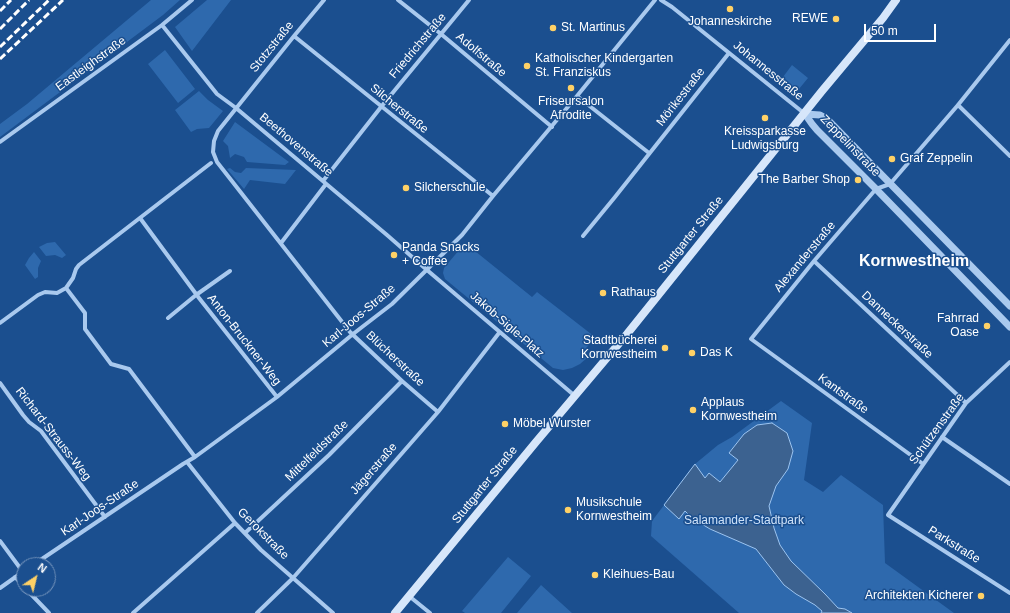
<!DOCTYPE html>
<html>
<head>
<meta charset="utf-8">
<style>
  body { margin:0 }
  #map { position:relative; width:1010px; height:613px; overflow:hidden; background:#1b4f8f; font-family:Arial,sans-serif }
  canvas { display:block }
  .north { position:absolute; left:16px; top:557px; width:40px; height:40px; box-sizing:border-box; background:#1b4f8f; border:1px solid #7695bc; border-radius:50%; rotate:35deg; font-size:11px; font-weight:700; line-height:16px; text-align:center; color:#fff }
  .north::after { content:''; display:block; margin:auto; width:14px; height:18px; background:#ffd166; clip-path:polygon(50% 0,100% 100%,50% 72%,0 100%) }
  .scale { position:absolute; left:864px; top:24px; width:72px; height:18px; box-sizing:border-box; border:2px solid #fff; border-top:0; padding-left:5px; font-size:12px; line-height:14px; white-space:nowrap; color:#fff; -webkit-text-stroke:3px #1b4f8f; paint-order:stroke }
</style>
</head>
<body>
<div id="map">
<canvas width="1010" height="613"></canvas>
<div class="north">N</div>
<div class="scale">50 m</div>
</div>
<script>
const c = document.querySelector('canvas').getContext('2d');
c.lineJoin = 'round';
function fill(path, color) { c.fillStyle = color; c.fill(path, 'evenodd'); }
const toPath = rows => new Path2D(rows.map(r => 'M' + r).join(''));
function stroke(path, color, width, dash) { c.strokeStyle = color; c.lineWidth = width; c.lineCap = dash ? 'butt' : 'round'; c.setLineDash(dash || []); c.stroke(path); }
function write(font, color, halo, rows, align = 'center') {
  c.font = font + ' Arial,sans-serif'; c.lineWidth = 3; c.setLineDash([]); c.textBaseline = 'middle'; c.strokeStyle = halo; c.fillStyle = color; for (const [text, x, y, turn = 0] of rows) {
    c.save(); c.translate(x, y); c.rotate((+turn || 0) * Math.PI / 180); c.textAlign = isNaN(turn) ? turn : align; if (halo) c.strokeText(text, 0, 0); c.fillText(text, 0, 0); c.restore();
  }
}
fill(toPath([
  [151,0,180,0,163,15,0,137,0,124,27,104],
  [207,0,231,0,192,51,175,27],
  [165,50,195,89,178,103,148,64],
  [792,65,808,78,799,89,791,89,780,81],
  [199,91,208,100,223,111,209,128,197,129,191,132,175,110],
  [235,122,289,162,285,165,247,162,244,157,235,154,230,158,228,146,223,141],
  [230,168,235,172,241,173,246,168,296,170,285,184,250,180,244,189,227,169],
  [55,242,66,255,62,258,55,255,46,256,39,247,47,243],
  [465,243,532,297,537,292,595,337,583,352,588,357,580,364,572,368,563,370,553,368,445,279,443,273,444,268],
  [34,252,41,261,38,268,38,277,35,279,25,265,29,258],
  [781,401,812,423,804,480,823,492,841,475,883,505,885,563,954,613,739,613,651,536,652,521,695,464,718,445,732,437],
  [508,557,531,576,501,613,465,613,462,611],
  [541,585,572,613,517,613]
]), '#2e69ad');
const water = toPath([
  [772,423,787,433,793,451,788,469,776,486,769,506,774,528,780,545,791,561,825,594,838,608,845,609,852,613,821,613,822,611,815,605,796,594,784,585,756,549,710,529,692,518,685,511,679,519,664,505,695,464,705,478,709,473,720,482,738,460,729,453,744,434,757,425,772,423]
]);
fill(water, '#3c6290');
stroke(water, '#9cc4f0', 1);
stroke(toPath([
  [324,0,294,36,218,131,214,141,213,152,217,162,350,332,402,381,438,412],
  [398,0,441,34,552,127],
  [661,0,672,7,805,114],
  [162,25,217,94,236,108,387,235,427,270,575,396],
  [294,36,493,196],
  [577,96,649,153],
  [958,105,1010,156],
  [0,142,162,25,192,0],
  [323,181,381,107,469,0],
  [140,218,199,298,277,397],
  [583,236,615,197,729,53],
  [281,243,326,184],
  [814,261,966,403],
  [66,288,85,313,85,329,111,364,129,369,195,457],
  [168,318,196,295,230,271],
  [0,323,38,295,45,292,57,293,66,288,73,278,76,269,79,265,211,163],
  [1010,362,966,403,888,515,1010,593],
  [0,383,23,415,29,422,41,431,105,517],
  [942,437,1010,484],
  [187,462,235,523,261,550,333,613],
  [923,464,751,339,814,261,876,189,890,184,958,105,1010,40],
  [245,533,329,455,402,381],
  [0,541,23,572],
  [33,565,183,464,195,457,277,397,353,334,392,304,462,235,493,196,577,96,655,0],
  [15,577,24,586],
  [0,588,24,571],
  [26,589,49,613],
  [409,596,430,613],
  [133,613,235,523],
  [257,613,293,578,438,412,499,333]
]), '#a9c9ee', 4);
stroke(toPath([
  [805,114,812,124,817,130,876,189,1010,327],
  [805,114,820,115,827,119,1010,306]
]), '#a9c9ee', 7);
stroke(toPath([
  [395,613,536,442,627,334,822,91,883,18,896,0]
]), '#d6e6fa', 8);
stroke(toPath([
  [0,11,11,0],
  [0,29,29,0],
  [0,47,49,0],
  [0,59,63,0]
]), '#fff', 3, [7, 3]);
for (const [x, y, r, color] of [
  [730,9,4,"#ffd166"],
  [836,19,4,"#ffd166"],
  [553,28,4,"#ffd166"],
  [527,66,4,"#ffd166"],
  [571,88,4,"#ffd166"],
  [765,118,4,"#ffd166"],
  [892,159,4,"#ffd166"],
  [858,180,4,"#ffd166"],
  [406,188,4,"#ffd166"],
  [394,255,4,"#ffd166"],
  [603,293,4,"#ffd166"],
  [987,326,4,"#ffd166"],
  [665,348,4,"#ffd166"],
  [692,353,4,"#ffd166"],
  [693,410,4,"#ffd166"],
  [505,424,4,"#ffd166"],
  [568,510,4,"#ffd166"],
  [595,575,4,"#ffd166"],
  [981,596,4,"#ffd166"]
]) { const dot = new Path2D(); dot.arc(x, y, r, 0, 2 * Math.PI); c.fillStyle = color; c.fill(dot); stroke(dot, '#1b4f8f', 1.5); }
write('12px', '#fff', '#1b4f8f', [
  ["REWE",828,19,"right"],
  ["Johanneskirche",730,22,"center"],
  ["St. Martinus",561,28],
  ["Katholischer Kindergarten",535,59],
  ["St. Franziskus",535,73],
  ["Friseursalon",571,102,"center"],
  ["Afrodite",571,116,"center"],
  ["Kreissparkasse",765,132,"center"],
  ["Ludwigsburg",765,146,"center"],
  ["Graf Zeppelin",900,159],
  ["The Barber Shop",850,180,"right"],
  ["Silcherschule",414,188],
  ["Panda Snacks",402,248],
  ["+ Coffee",402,262],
  ["Rathaus",611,293],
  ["Fahrrad",979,319,"right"],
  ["Oase",979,333,"right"],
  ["Stadtbücherei",657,341,"right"],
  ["Kornwestheim",657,355,"right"],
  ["Das K",700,353],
  ["Applaus",701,403],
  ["Kornwestheim",701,417],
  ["Möbel Wurster",513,424],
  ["Musikschule",576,503],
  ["Kornwestheim",576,517],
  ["Kleihues-Bau",603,575],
  ["Architekten Kicherer",973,596,"right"]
], 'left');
write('12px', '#fff', '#1b4f8f', [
  ["Friedrichstraße",418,46,-50],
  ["Stotzstraße",272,47,-51],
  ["Adolfstraße",481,55,40],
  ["Eastleighstraße",91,64,-36],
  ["Johannesstraße",768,71,39],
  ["Mörikestraße",681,97,-52],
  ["Silcherstraße",399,109,39],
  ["Beethovenstraße",296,145,40],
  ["Zeppelinstraße",850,146,46],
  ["Stuttgarter Straße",691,235,-51],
  ["Alexanderstraße",805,257,-50],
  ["Karl-Joos-Straße",359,316,-40],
  ["Jakob-Sigle-Platz",507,325,41],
  ["Danneckerstraße",897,325,43],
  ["Anton-Bruckner-Weg",244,340,52],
  ["Blücherstraße",395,359,43],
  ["Kantstraße",843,394,36],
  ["Schützenstraße",937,429,-54],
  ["Richard-Strauss-Weg",53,434,52],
  ["Mittelfeldstraße",317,451,-44],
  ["Jägerstraße",374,469,-49],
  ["Stuttgarter Straße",485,485,-51],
  ["Karl-Joos-Straße",100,508,-34],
  ["Gerokstraße",263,534,45],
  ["Parkstraße",954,545,32]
]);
write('12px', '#cfe3fa', '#1b4f8f', [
  ["Salamander-Stadtpark",744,521]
]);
write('bold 16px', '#fff', '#1b4f8f', [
  ["Kornwestheim",914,262]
]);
</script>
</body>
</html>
